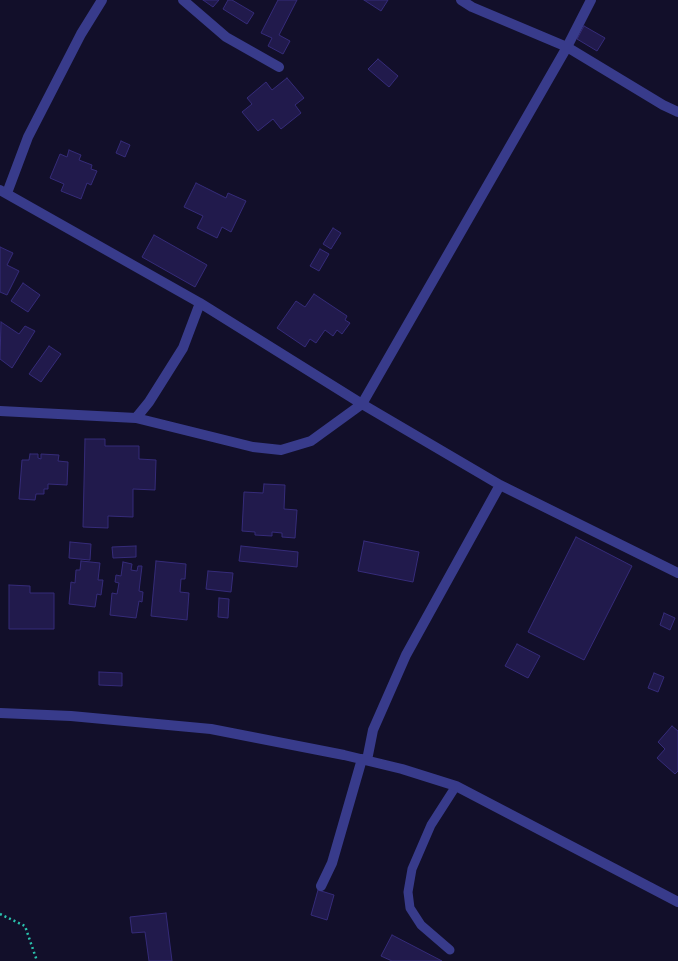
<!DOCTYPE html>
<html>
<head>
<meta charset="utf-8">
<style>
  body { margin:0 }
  canvas { display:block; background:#120f2a }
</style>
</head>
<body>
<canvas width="678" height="961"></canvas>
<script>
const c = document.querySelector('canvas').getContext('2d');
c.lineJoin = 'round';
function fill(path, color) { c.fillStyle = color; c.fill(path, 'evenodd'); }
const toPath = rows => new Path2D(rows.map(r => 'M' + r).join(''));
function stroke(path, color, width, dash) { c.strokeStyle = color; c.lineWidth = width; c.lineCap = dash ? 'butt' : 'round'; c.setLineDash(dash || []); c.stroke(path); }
const building = toPath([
  [203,0,219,0,213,7,203,0],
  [228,0,232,0,254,13,247,24,223,9,228,0],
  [278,0,297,0,279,35,290,41,283,54,268,46,272,38,261,33,278,0],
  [364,0,388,0,381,11,364,0],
  [584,26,605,38,597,51,577,39,584,26],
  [378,59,398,76,389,87,368,69,378,59],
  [287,78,304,98,295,105,301,113,281,129,273,119,258,131,242,112,252,104,247,98,266,82,272,90,287,78],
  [121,141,130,145,125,157,116,153,121,141],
  [69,150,81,155,79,160,92,165,91,169,97,171,91,185,87,183,81,199,61,191,64,184,50,178,60,154,67,157,69,150],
  [196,183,226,198,228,193,246,201,231,232,222,227,217,238,197,228,203,216,184,207,196,183],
  [333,228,341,233,331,249,323,244,333,228],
  [154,235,207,265,195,287,142,257,154,235],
  [0,247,13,253,7,265,19,271,7,295,0,292,0,247],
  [320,249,329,254,319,271,310,266,320,249],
  [23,283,40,295,28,312,11,301,23,283],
  [314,294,347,316,345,320,350,323,342,334,337,330,333,336,325,330,316,343,310,339,305,347,277,328,296,301,305,307,314,294],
  [1,322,19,334,25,326,35,331,12,368,0,359,1,322],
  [49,346,61,354,41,382,29,374,49,346],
  [85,439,105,439,105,446,139,446,139,459,156,460,155,490,133,489,133,517,108,516,108,528,83,527,85,439],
  [30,454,38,454,38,458,41,459,41,454,59,455,58,461,68,462,67,485,48,484,48,489,44,489,44,494,36,494,35,500,19,499,22,460,29,460,30,454],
  [264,484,285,485,284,509,297,510,295,538,282,537,282,533,272,532,272,536,255,535,255,532,242,531,244,492,263,493,264,484],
  [576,537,632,566,584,660,528,632,576,537],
  [364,541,419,552,413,582,358,571,364,541],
  [70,542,91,544,90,560,69,558,70,542],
  [136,546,136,557,113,558,112,547,136,546],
  [241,546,298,552,297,567,239,561,241,546],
  [81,561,100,563,98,580,103,580,101,595,97,594,95,607,69,604,71,582,75,583,76,570,80,570,81,561],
  [156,561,186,564,185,579,181,579,180,592,189,593,187,620,151,616,156,561],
  [123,562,132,564,131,570,137,571,138,566,142,566,139,591,143,592,142,602,139,601,136,618,110,615,112,593,117,594,119,583,115,582,116,575,121,576,123,562],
  [208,571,233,573,231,592,206,589,208,571],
  [9,585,30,586,30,593,54,593,54,629,9,629,9,585],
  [219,598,229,599,228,618,218,617,219,598],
  [664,613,675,618,670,630,660,625,664,613],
  [517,644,540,656,528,678,505,666,517,644],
  [99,672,122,673,122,686,99,685,99,672],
  [654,673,664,677,658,692,648,688,654,673],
  [672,726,678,731,678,771,675,774,657,758,665,749,658,742,672,726],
  [318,890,334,895,327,920,311,915,318,890],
  [166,913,172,961,149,961,145,932,132,933,130,917,166,913],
  [392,935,442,961,392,961,381,956,392,935]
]);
fill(building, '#211a4c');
stroke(building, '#352b79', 1);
stroke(toPath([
  [0,914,25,926,37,961]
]), '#2ac1ad', 2.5, [2, 3]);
stroke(toPath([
  [450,950,421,925,410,908,408,892,412,869,431,825,456,786]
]), '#383b8b', 9);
stroke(toPath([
  [183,0,226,37,279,67],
  [461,0,472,7,567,47,663,105,678,112],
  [0,190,200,303,362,404,500,485,678,573],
  [7,193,28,137,81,34,102,0],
  [0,411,136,418,253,447,281,450,311,441,362,404,567,47,591,0],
  [136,418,149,402,183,348,200,303],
  [0,713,71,716,211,729,344,755,402,769,456,786,678,902],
  [367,760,373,730,406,655,500,485],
  [321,886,332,863,362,759]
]), '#383b8b', 10);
</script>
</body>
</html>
